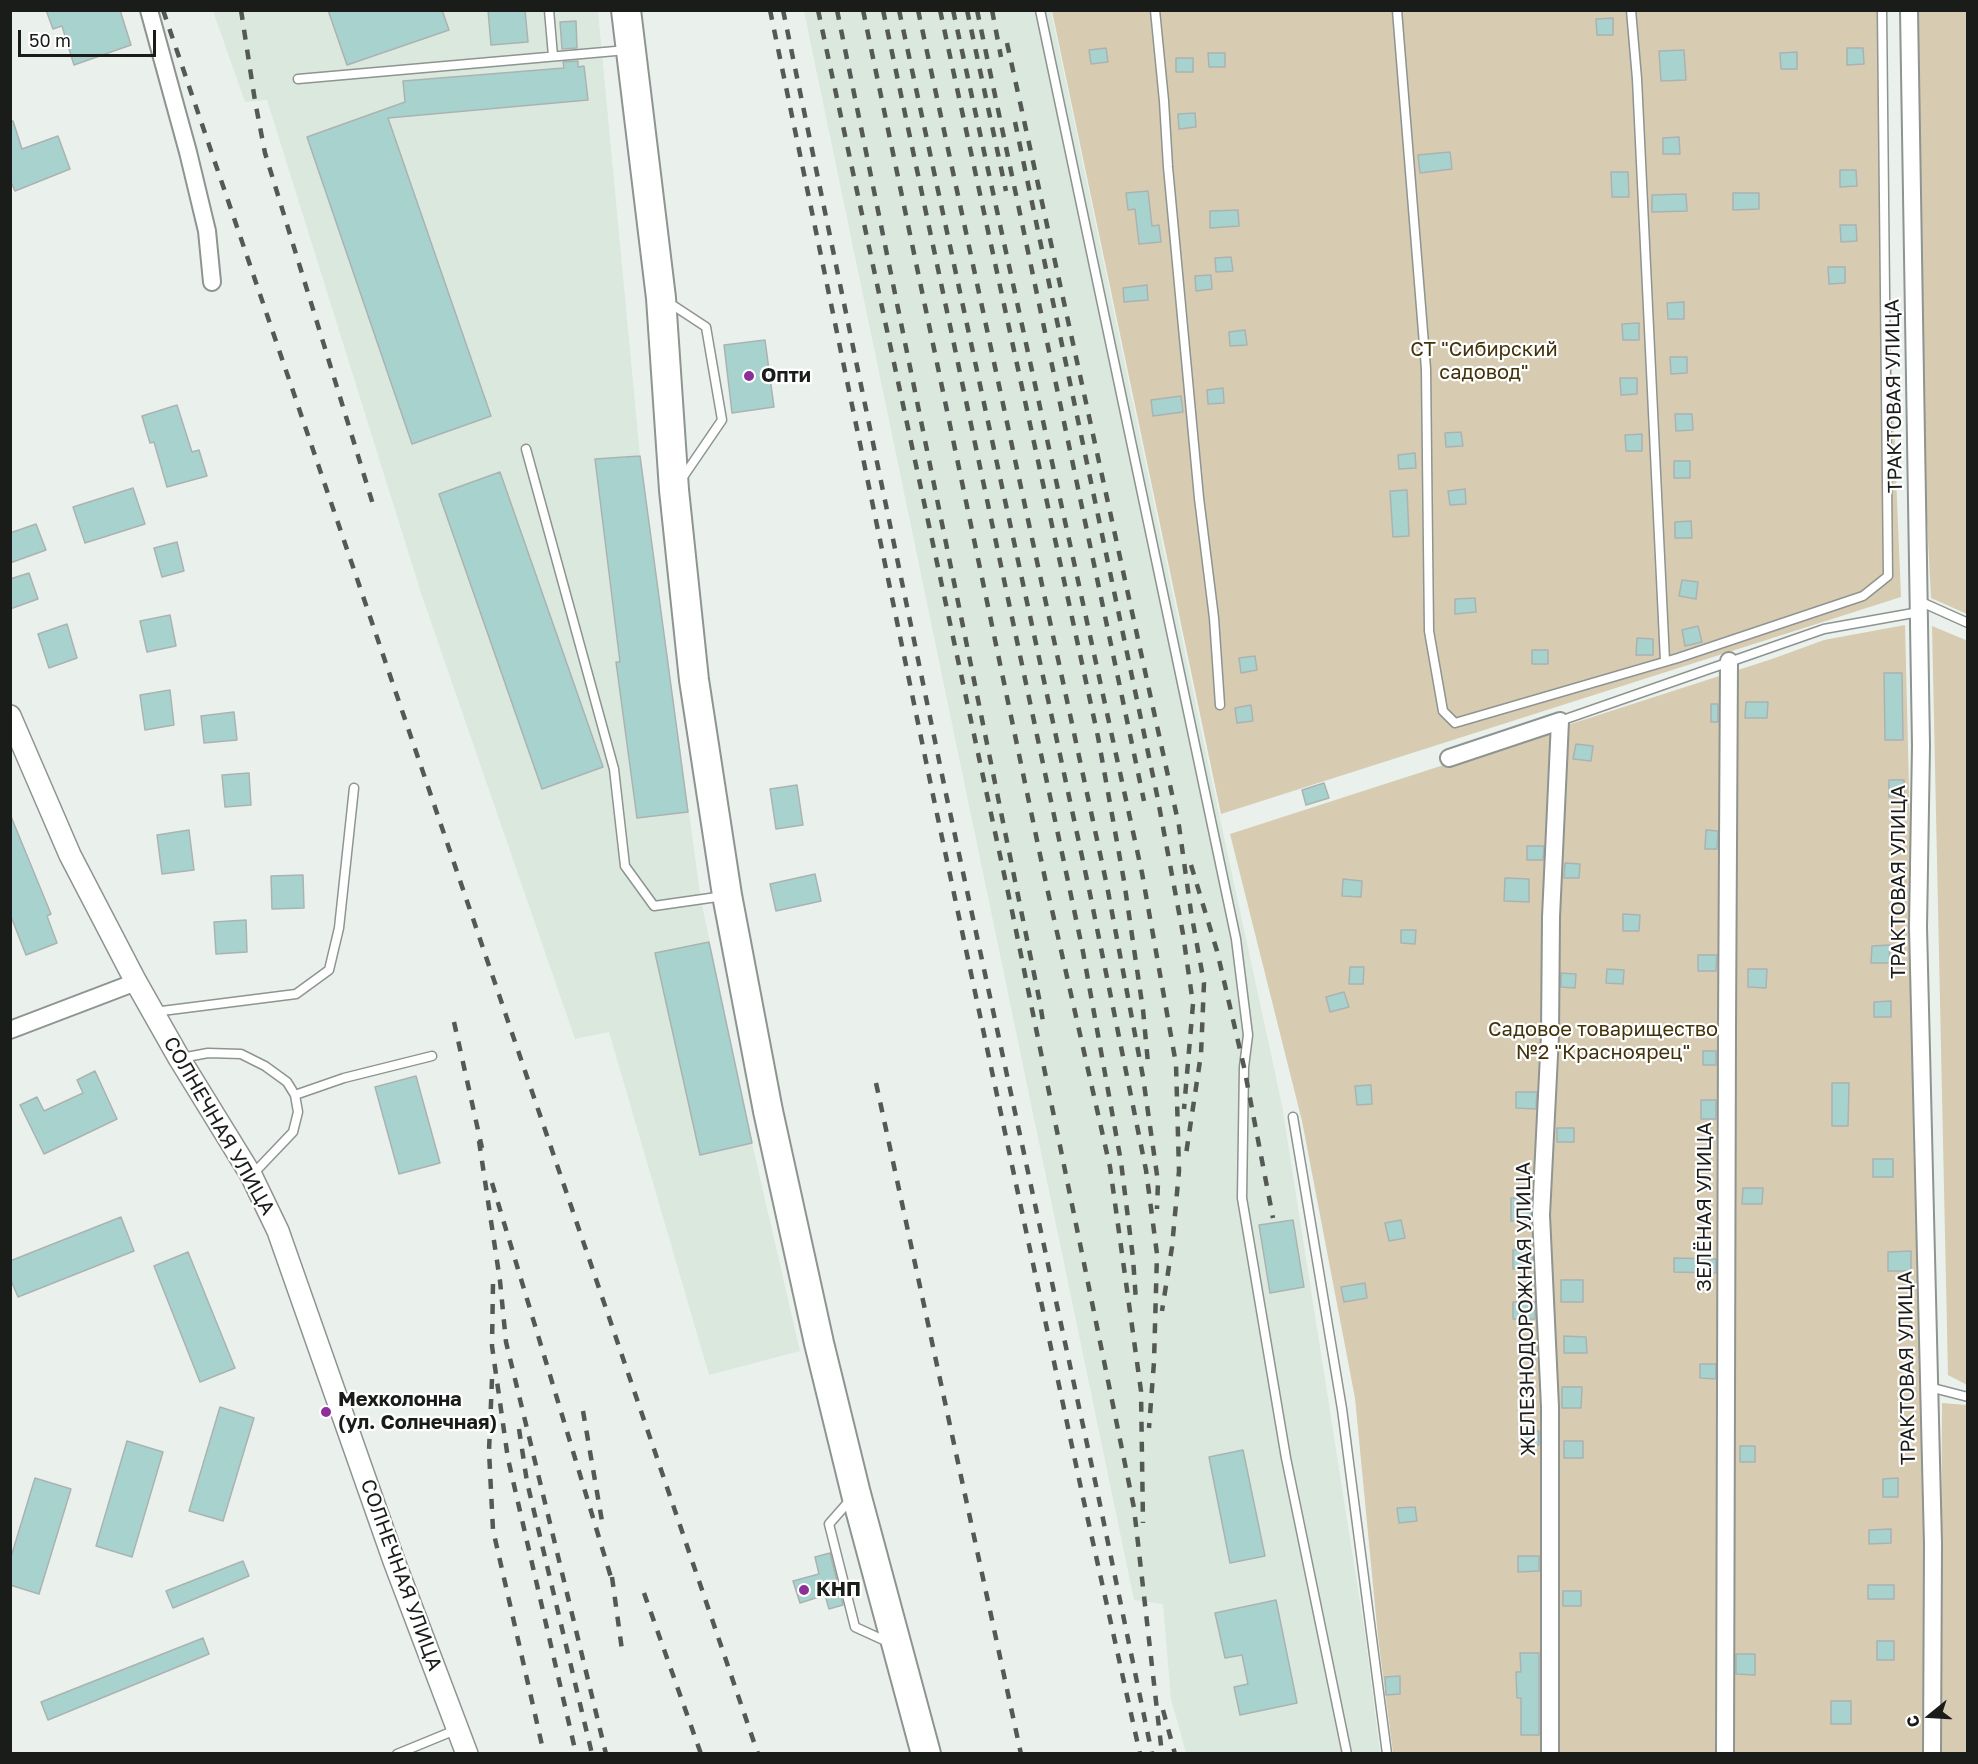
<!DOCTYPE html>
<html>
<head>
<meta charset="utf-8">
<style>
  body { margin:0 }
  #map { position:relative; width:1978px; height:1764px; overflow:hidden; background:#eaf1ec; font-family:"Golos Text",sans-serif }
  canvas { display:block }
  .frame { position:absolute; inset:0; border:12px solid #1a1c1a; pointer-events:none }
  .north { position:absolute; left:1900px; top:1686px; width:60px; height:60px; -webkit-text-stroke:4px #fff; paint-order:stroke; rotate:252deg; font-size:16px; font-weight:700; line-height:24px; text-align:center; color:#1a1c1a }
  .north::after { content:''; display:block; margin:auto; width:21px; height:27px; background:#1a1c1a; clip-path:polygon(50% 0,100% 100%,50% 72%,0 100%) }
  .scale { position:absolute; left:18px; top:30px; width:138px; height:27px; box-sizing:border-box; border:3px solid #1a1c1a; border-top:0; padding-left:8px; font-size:18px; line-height:21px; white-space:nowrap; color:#1a1c1a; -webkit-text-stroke:4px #fff; paint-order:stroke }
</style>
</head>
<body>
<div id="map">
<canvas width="1978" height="1764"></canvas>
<div class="frame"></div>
<div class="north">С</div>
<div class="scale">50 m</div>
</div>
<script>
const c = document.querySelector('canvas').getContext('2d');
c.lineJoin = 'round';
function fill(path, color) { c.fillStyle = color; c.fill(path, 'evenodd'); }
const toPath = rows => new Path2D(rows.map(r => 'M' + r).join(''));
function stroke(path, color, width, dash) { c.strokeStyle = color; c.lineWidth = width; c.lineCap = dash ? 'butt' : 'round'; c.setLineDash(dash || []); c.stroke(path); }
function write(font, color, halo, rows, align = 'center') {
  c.font = font + ' "Golos Text",sans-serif'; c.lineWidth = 4.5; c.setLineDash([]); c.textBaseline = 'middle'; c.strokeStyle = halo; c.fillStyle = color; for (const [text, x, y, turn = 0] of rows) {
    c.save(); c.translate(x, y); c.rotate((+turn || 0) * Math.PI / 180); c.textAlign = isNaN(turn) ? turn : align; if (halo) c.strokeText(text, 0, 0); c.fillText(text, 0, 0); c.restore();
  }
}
fill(toPath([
  [213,11,598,11,640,456,701,900,752,1143,800,1351,709,1375,609,1032,575,1039,421,593,267,100,245,102],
  [804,11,1051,11,1210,772,1282,1105,1365,1634,1380,1753,1186,1753,1171,1699,1163,1604,1134,1600]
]), '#dbe8de');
fill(toPath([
  [1052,11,1877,11,1901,597,1221,814],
  [1901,11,1967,11,1967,614,1931,598],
  [1905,625,1927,1518,1924,1753,1393,1753,1378,1637,1355,1398,1302,1121,1230,834,1772,659,1824,640],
  [1932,626,1968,641,1967,1385,1948,1375],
  [1942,1403,1967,1405,1968,1753,1940,1754]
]), '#d7cbb2');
const building = toPath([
  [46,10,120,10,131,45,74,65,62,26,53,29,46,10],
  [328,10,442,10,449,30,347,65,328,10],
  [488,10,525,10,528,42,491,45,488,10],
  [1613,18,1613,35,1597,35,1596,19,1613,18],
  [576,21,577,48,562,49,560,22,576,21],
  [1106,48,1108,62,1091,64,1089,50,1106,48],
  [1847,48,1863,48,1864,64,1847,65,1847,48],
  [1684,50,1686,80,1661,81,1659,51,1684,50],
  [1797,52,1797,69,1781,69,1780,53,1797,52],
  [1208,53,1225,53,1225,67,1209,67,1208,53],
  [1176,58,1193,58,1193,72,1176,72,1176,58],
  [578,61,578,67,584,66,588,100,388,118,491,416,412,444,307,137,405,102,403,81,564,68,563,62,578,61],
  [1195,113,1196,127,1179,129,1178,114,1195,113],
  [13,121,22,149,58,136,70,169,15,191,10,180,10,122,13,121],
  [1679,137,1680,154,1663,154,1663,138,1679,137],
  [1450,152,1452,169,1420,173,1418,155,1450,152],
  [1840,170,1856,170,1857,186,1840,187,1840,170],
  [1611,172,1628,172,1629,197,1612,197,1611,172],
  [1148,191,1152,226,1159,225,1161,242,1139,244,1135,209,1128,210,1126,193,1148,191],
  [1733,193,1759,193,1759,209,1733,210,1733,193],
  [1686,194,1687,211,1652,212,1652,195,1686,194],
  [1238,210,1239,226,1210,228,1210,211,1238,210],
  [1840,225,1856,225,1857,241,1841,242,1840,225],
  [1231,257,1233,271,1216,272,1215,258,1231,257],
  [1828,267,1845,267,1845,283,1829,284,1828,267],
  [1211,275,1212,289,1196,291,1195,276,1211,275],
  [1147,285,1148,300,1124,302,1123,288,1147,285],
  [1684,302,1684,319,1668,319,1667,303,1684,302],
  [1639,323,1639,340,1623,340,1622,324,1639,323],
  [1245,330,1247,345,1230,346,1229,332,1245,330],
  [765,340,774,407,732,413,724,345,765,340],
  [1670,357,1687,357,1687,373,1671,374,1670,357],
  [1620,378,1637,378,1637,394,1621,395,1620,378],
  [1223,388,1224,403,1208,404,1207,390,1223,388],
  [1181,396,1183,412,1153,416,1151,400,1181,396],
  [177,405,192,452,199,450,207,476,167,487,154,442,150,443,142,416,177,405],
  [1675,414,1692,414,1693,430,1676,431,1675,414],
  [1461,432,1463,446,1446,447,1445,433,1461,432],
  [1642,434,1642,451,1626,451,1625,435,1642,434],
  [1415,453,1416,468,1399,469,1398,455,1415,453],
  [640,456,688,812,637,818,616,662,620,662,595,459,640,456],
  [1674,461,1690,461,1690,478,1674,478,1674,461],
  [500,472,603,767,542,789,439,494,500,472],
  [133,488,145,524,85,543,73,507,133,488],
  [1465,489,1466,504,1450,505,1448,491,1465,489],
  [1407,490,1409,536,1393,537,1390,491,1407,490],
  [1691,521,1692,538,1675,538,1675,522,1691,521],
  [36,524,46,550,10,563,10,533,36,524],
  [177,542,184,571,162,577,154,548,177,542],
  [29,573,38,599,10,609,10,579,29,573],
  [1682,580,1698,582,1696,599,1679,596,1682,580],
  [1475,598,1476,612,1455,614,1455,599,1475,598],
  [170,615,176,646,147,652,140,621,170,615],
  [67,624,77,658,49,668,38,634,67,624],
  [1698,626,1702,642,1685,646,1682,630,1698,626],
  [1637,638,1653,639,1653,655,1636,655,1637,638],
  [1532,650,1548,650,1548,664,1532,664,1532,650],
  [1255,656,1257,670,1241,673,1239,658,1255,656],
  [1884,673,1902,673,1903,740,1885,740,1884,673],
  [170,690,174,725,145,730,140,695,170,690],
  [1746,702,1768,702,1767,718,1745,718,1746,702],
  [1711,704,1718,704,1718,722,1711,722,1711,704],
  [1251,705,1253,721,1237,723,1235,708,1251,705],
  [234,712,237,740,204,743,201,716,234,712],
  [1576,744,1593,746,1591,761,1573,759,1576,744],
  [249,773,251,805,225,807,222,775,249,773],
  [1889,780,1904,780,1904,797,1889,797,1889,780],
  [1324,783,1329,798,1306,805,1302,790,1324,783],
  [797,785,803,825,776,829,770,789,797,785],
  [10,814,51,914,47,916,57,943,26,955,10,914,10,814],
  [189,830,194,870,162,874,157,835,189,830],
  [1706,830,1718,831,1717,849,1705,849,1706,830],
  [1527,846,1544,846,1543,860,1527,860,1527,846],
  [1565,863,1580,864,1579,878,1564,878,1565,863],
  [815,874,821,901,776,911,770,884,815,874],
  [303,875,304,908,272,909,271,876,303,875],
  [1505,878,1529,879,1529,902,1504,901,1505,878],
  [1343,879,1362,881,1361,897,1342,896,1343,879],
  [1623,914,1640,915,1639,931,1623,931,1623,914],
  [246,920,247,952,216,954,214,922,246,920],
  [1401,930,1416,930,1415,944,1401,943,1401,930],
  [709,942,752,1143,700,1155,655,953,709,942],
  [1890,945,1889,963,1871,963,1872,946,1890,945],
  [1698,955,1717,955,1716,971,1698,971,1698,955],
  [1350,967,1364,967,1363,984,1349,984,1350,967],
  [1607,969,1624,970,1623,984,1606,983,1607,969],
  [1748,969,1767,969,1766,988,1748,987,1748,969],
  [1561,973,1576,974,1575,988,1561,987,1561,973],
  [1344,992,1349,1007,1330,1012,1326,997,1344,992],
  [1891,1001,1891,1017,1874,1017,1874,1002,1891,1001],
  [1703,1051,1716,1051,1716,1065,1703,1065,1703,1051],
  [95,1071,117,1119,44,1154,20,1105,37,1097,44,1111,83,1093,77,1080,95,1071],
  [416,1076,440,1163,399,1174,375,1087,416,1076],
  [1832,1083,1849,1083,1848,1126,1832,1126,1832,1083],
  [1371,1085,1372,1104,1357,1105,1355,1086,1371,1085],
  [1516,1092,1537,1092,1536,1109,1516,1108,1516,1092],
  [1701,1100,1716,1100,1716,1119,1701,1119,1701,1100],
  [1557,1128,1574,1128,1574,1142,1557,1142,1557,1128],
  [1873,1159,1893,1159,1893,1177,1873,1177,1873,1159],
  [1743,1188,1763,1188,1762,1204,1742,1204,1743,1188],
  [1511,1198,1531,1198,1531,1220,1511,1221,1511,1198],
  [121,1217,134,1251,18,1297,10,1278,10,1261,121,1217],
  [1293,1220,1304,1287,1270,1293,1259,1225,1293,1220],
  [1401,1220,1405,1238,1389,1241,1385,1223,1401,1220],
  [1513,1250,1532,1250,1533,1269,1513,1269,1513,1250],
  [1911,1251,1911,1271,1888,1271,1888,1252,1911,1251],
  [188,1252,235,1368,200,1382,154,1266,188,1252],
  [1674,1258,1716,1259,1716,1273,1674,1272,1674,1258],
  [1561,1280,1583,1280,1583,1302,1561,1302,1561,1280],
  [1365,1283,1367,1298,1344,1302,1341,1287,1365,1283],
  [1513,1302,1535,1302,1535,1319,1513,1319,1513,1302],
  [1564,1336,1586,1337,1587,1353,1564,1353,1564,1336],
  [1700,1364,1716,1364,1716,1379,1700,1378,1700,1364],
  [1562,1387,1582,1387,1581,1408,1562,1408,1562,1387],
  [220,1407,254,1418,223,1521,189,1511,220,1407],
  [1521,1431,1539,1431,1539,1445,1521,1445,1521,1431],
  [127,1441,163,1452,132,1557,96,1546,127,1441],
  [1564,1441,1583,1441,1583,1458,1564,1458,1564,1441],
  [1740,1446,1755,1446,1755,1462,1740,1462,1740,1446],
  [1243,1450,1265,1556,1230,1563,1209,1457,1243,1450],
  [35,1478,71,1489,39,1594,10,1585,10,1560,35,1478],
  [1898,1478,1898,1497,1883,1497,1883,1479,1898,1478],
  [1415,1507,1417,1521,1399,1523,1397,1508,1415,1507],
  [1891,1529,1891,1543,1869,1544,1869,1530,1891,1529],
  [830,1553,843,1605,829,1609,825,1595,800,1603,793,1581,819,1574,815,1557,830,1553],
  [1518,1556,1539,1556,1539,1571,1518,1572,1518,1556],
  [243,1561,249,1576,173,1608,166,1591,243,1561],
  [1868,1585,1894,1585,1894,1599,1868,1599,1868,1585],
  [1563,1591,1581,1591,1581,1606,1563,1606,1563,1591],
  [1276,1600,1297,1703,1240,1715,1234,1687,1248,1684,1242,1655,1225,1658,1215,1613,1276,1600],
  [203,1638,209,1654,48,1720,41,1702,203,1638],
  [1877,1641,1894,1641,1894,1660,1877,1660,1877,1641],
  [1520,1653,1539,1653,1539,1735,1521,1735,1521,1698,1517,1698,1516,1672,1521,1672,1520,1653],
  [1736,1654,1755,1654,1755,1675,1736,1674,1736,1654],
  [1400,1676,1400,1694,1386,1695,1385,1677,1400,1676],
  [1831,1701,1851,1701,1851,1724,1831,1724,1831,1701]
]);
fill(building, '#a8d2cd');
stroke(building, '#abb3b2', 1.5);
const service = toPath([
  [549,10,553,56],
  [1040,10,1236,939,1248,1035,1244,1067,1242,1198,1286,1458,1347,1754],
  [1155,10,1164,101,1168,167,1199,498,1214,618,1220,705],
  [1397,10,1426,369,1429,631,1443,711,1455,723,1678,658,1863,596,1888,576,1882,10],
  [1631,10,1637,79,1665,661],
  [298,79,627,50],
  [668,302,706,327,722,420,681,480],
  [526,449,614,769,625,866,654,906,724,896],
  [1919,601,1968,623],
  [1560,721,1824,629,1919,612],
  [154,1012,296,994,329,970,339,928,354,788],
  [181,1058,208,1053,241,1054,265,1066,287,1082,295,1095,298,1112,293,1132,252,1175],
  [295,1095,344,1078,432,1056],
  [1293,1117,1342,1409,1387,1754],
  [1929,1387,1968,1397],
  [851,1499,829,1524,855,1627,890,1643],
  [397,1754,458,1729]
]);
const minor = toPath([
  [149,10,188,152,207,231,212,282],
  [1909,10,1921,746,1918,927,1933,1544,1932,1754],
  [1449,758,1560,721,1551,917,1550,1035,1541,1215,1550,1407,1550,1754],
  [10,1030,136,982],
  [1725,1754,1727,1026,1729,661]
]);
const tertiary = toPath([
  [10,716,70,855,136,982,179,1058,251,1175,278,1231,394,1561,467,1754]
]);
const trunk = toPath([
  [626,10,661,298,674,490,694,680,727,895,768,1111,819,1343,856,1494,926,1754]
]);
stroke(service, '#8e9490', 11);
stroke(minor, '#8e9490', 20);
stroke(tertiary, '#8e9490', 24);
stroke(trunk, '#8e9490', 32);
stroke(service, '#fff', 8);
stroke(minor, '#fff', 16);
stroke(tertiary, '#fff', 21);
stroke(trunk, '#fff', 28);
stroke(toPath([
  [163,10,758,1754],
  [241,10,255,101,265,153,375,511],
  [770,10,934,800,1082,1493,1140,1754],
  [783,10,946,794,1097,1490,1152,1754],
  [818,10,1012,911,1134,1508,1162,1754],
  [837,10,1040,1003,1044,1028],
  [863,10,1047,888,1110,1167,1141,1391,1143,1523],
  [883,10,1083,952,1121,1162,1133,1258,1136,1301],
  [899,10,1089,889,1146,1170,1157,1254,1154,1362,1149,1428],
  [918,10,1107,886,1143,1077,1158,1182,1157,1209],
  [940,10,1098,737,1124,881,1143,1010,1148,1063],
  [953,10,1142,873,1176,1064,1179,1171,1172,1247,1162,1311],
  [967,10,1006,191],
  [977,10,1144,801],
  [992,10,1001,57],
  [1007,43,1179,826,1191,912,1204,983,1201,1054,1185,1161],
  [1015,122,1157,795,1183,934,1193,1004,1184,1109],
  [1191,865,1217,951,1244,1067,1273,1218],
  [454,1022,482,1148],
  [876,1083,1021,1754],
  [479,1141,500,1281,506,1342,606,1754],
  [492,1183,613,1584],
  [493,1284,492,1346,508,1459,576,1754],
  [492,1379,489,1451,493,1530,544,1754],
  [583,1411,603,1527],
  [519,1429,527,1482,592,1754],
  [612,1577,622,1650],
  [644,1593,701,1754],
  [1163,1710,1175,1754]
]), '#555956', 4.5, [10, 10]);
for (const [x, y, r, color] of [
  [749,376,6,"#8e2f99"],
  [326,1412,6,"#8e2f99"],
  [804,1590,6,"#8e2f99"]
]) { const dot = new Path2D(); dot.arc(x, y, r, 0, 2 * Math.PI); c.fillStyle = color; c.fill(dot); stroke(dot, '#fff', 2); }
write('20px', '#423109', '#fff', [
  ["СТ \"Сибирский",1484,350],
  ["садовод\"",1484,373],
  ["Садовое товарищество",1603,1030],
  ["№2 \"Красноярец\"",1603,1053]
]);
write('bold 20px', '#1a1c1a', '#fff', [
  ["Опти",761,376],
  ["Мехколонна",338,1400],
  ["(ул. Солнечная)",338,1423],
  ["КНП",816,1590]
], 'left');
write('20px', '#1a1c1a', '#fff', [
  ["ТРАКТОВАЯ УЛИЦА",1894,396,-91],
  ["ТРАКТОВАЯ УЛИЦА",1899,882,-90],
  ["СОЛНЕЧНАЯ УЛИЦА",219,1126,60],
  ["ЗЕЛЁНАЯ УЛИЦА",1705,1207,-90],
  ["ЖЕЛЕЗНОДОРОЖНАЯ УЛИЦА",1526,1309,-91],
  ["ТРАКТОВАЯ УЛИЦА",1907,1368,-91],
  ["СОЛНЕЧНАЯ УЛИЦА",401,1575,70]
]);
</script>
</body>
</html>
